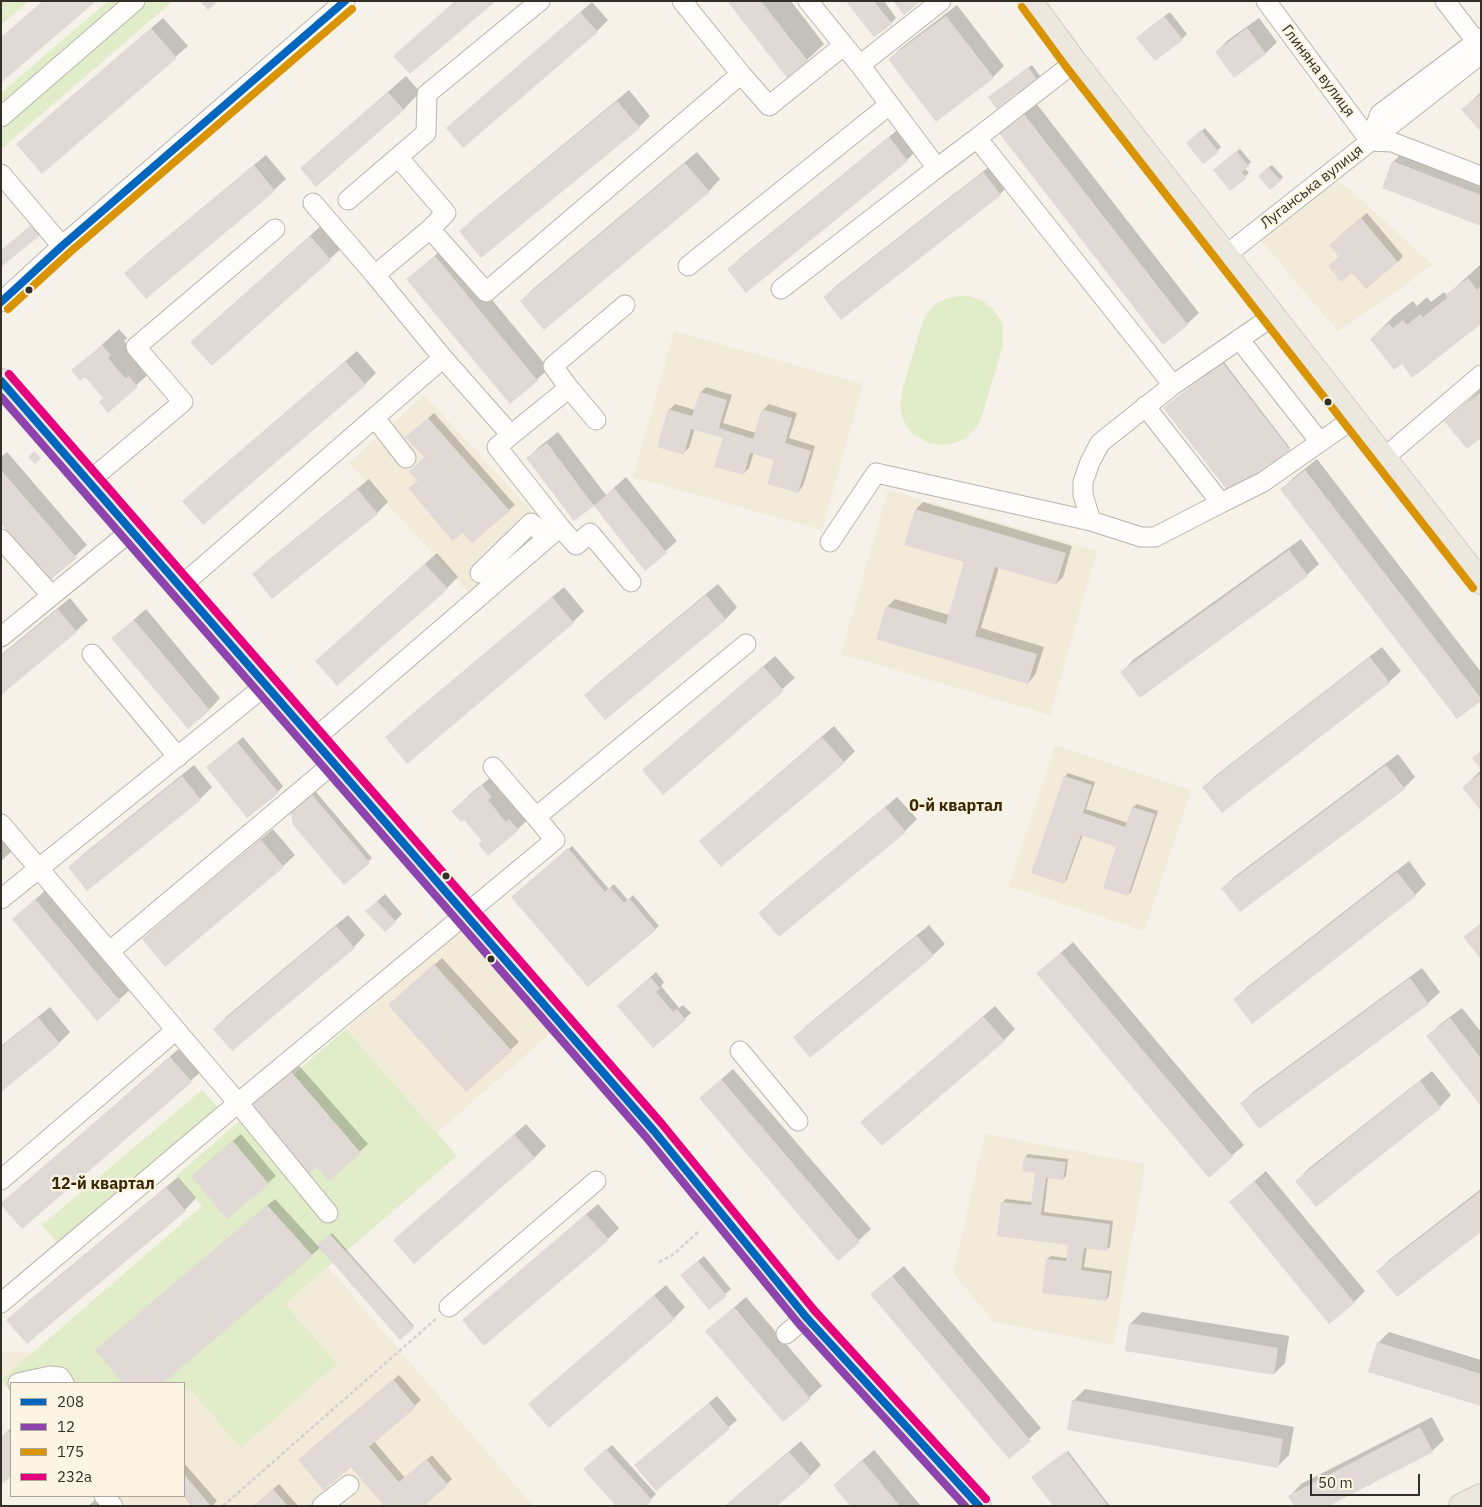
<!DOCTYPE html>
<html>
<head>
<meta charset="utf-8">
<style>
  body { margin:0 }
  #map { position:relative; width:1482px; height:1507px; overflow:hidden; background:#f6f2e9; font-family:"IBM Plex Sans",sans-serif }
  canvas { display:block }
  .frame { position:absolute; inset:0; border:2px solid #322f28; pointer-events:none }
  .legend { position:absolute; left:10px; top:1382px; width:175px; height:115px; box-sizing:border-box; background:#fcf5e3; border:1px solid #aba698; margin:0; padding:6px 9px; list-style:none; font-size:15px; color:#322f28 }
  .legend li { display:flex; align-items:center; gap:10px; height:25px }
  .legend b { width:25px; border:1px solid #aba698 }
  .scale { position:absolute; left:1310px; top:1474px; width:110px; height:22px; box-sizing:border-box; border:2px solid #322f28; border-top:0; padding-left:6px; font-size:15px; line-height:18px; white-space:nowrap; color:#322f28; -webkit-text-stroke:4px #fcf5e3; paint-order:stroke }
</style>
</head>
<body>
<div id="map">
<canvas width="1482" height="1507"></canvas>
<div class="frame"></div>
<ul class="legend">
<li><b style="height:6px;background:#0065bd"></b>208</li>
<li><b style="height:6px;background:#8e44ad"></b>12</li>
<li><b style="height:6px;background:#d99406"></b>175</li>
<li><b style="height:6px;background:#e5007d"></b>232а</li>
</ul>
<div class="scale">50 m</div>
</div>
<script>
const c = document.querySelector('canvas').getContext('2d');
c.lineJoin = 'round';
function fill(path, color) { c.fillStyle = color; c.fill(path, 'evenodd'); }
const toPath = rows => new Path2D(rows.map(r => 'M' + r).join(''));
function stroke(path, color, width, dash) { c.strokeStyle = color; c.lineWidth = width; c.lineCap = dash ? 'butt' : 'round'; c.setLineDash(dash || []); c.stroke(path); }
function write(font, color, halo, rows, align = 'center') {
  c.font = font + ' "IBM Plex Sans",sans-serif'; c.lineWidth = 4.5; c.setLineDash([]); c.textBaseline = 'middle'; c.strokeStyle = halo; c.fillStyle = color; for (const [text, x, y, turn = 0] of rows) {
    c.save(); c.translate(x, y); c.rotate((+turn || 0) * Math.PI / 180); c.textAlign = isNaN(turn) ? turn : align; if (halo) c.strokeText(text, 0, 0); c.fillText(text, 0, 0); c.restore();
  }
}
fill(toPath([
  [1335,180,1349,189,1433,265,1338,332,1261,240],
  [674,331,863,384,822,530,633,477],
  [424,395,544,524,469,593,349,463],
  [888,490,1097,551,1050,715,841,654],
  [1055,745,1191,790,1144,931,1008,886],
  [459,930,551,1033,437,1133,346,1029],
  [985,1134,1145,1164,1114,1345,994,1322,953,1273],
  [328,1267,512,1481,533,1506,125,1506,116,1496,184,1496,184,1391],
  [3,1352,62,1353,11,1384,1,1375,1,1353]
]), '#f2ebd9');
fill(toPath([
  [1,1,29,1,1,25],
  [108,1,173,1,1,149,1,93],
  [959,296,969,296,982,300,992,308,1000,319,1003,327,1003,345,982,416,976,428,965,439,955,443,943,445,929,443,912,433,903,420,900,406,903,387,923,321,928,312,936,304,947,298],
  [346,1029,457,1156,285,1304,337,1364,241,1448,189,1388,184,1391,184,1383,11,1383,11,1392,1,1380,202,1206,176,1176],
  [202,1090,218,1108,58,1244,42,1225]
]), '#e0edc8');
fill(toPath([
  [729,1,791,1,824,44,807,60],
  [850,1,884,1,896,18,891,23],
  [592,2,608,20,597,31,448,128],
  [957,5,1004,66,993,77,890,59,901,48],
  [1170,12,1187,34,1182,39,1143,33],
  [163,18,188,46,42,172,29,133],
  [1259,18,1277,42,1266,53,1235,76,1216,52,1228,40],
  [1032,65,1043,80,1018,91,1014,79],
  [406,76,420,92,404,109,316,185,302,168,319,152],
  [629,90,650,116,639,127,461,231,472,220],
  [1481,92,1481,130,1463,109],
  [1036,103,1199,313,1187,324,1001,133,1012,122],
  [901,127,918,149,907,160,729,270,740,258],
  [1205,128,1221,147,1204,163,1191,140],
  [1410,145,1481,172,1481,225,1393,162],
  [1240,149,1251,162,1245,168,1249,173,1230,190,1218,167],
  [697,152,720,179,709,191,521,301,533,289],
  [266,155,286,179,274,190,146,297,137,262],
  [995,162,1011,183,1000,194,825,297,836,286],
  [1272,165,1283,177,1280,180,1263,172],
  [1367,213,1403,256,1398,262,1340,257,1336,239],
  [33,225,40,234,1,266,1,251],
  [322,225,342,248,212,364,203,331],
  [447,245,549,369,510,402,408,279],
  [1481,264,1481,323,1402,362,1371,339,1394,316,1413,301,1417,306,1427,297,1431,302,1444,292,1447,295],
  [119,329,127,338,124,341,143,363,154,369,108,411,104,398,85,375,73,371],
  [357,351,376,373,365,384,195,490],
  [1224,362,1290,448,1231,493,1165,408],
  [706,387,732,395,723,423,756,433,763,410,769,404,797,413,789,438,815,446,803,486,798,492,775,459,754,452,749,468,743,474,724,437,695,428,689,448,683,453,669,410,675,404,695,410,701,392],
  [1481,389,1481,437,1446,421],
  [434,413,515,505,496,521,463,531,410,488,419,480,411,471,425,457,412,432],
  [558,432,606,495,626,477,677,541,645,569,594,504,574,519,528,458,539,447],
  [7,452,87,545,51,579,1,522,1,457],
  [1317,459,1481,672,1481,699,1282,489,1293,478],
  [369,479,388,502,377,513,254,575,265,563],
  [923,502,1072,546,1063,577,1056,584,999,567,981,628,1044,647,1035,675,1028,683,887,607,895,599,949,615,965,562,916,509],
  [1301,539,1319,564,1307,575,1122,672,1133,660],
  [437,553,458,577,447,588,316,661],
  [718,584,737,607,726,619,605,718,586,695,597,684],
  [564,587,584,611,573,622,398,726],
  [70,598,88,620,76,631,1,694,1,655],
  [146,609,220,698,209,710,113,638],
  [1382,647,1401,671,1389,682,1222,811,1204,787,1215,776],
  [775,656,795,678,663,793,644,770],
  [834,726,855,751,844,762,700,841],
  [243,737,283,786,278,792,213,762],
  [1398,754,1415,777,1404,788,1223,888,1234,877],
  [194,765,212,787,200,799,88,889,70,867,81,856],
  [500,770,535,813,518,829,465,818,453,811,470,794],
  [1481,770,1481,809,1464,787],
  [1068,773,1095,782,1086,809,1128,823,1133,807,1137,804,1158,811,1131,892,1127,895,1118,846,1083,834,1067,879,1064,883,1065,777],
  [311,786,372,858,344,883,294,800],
  [897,797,917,819,905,831,779,935,760,913,772,901],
  [273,829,295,855,283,866,165,965,143,939,155,928],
  [1,838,12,851,1,861],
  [572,846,609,889,614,884,628,900,633,895,659,926,588,986,516,894],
  [1409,861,1426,884,1415,895,1235,1000,1246,988],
  [47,889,131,989,97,1019,13,919],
  [385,894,402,914,395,921,375,903],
  [348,915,365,935,354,947,215,1029,226,1017],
  [929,925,945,944,933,955,795,1038,806,1026],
  [1073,942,1244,1145,1209,1176,1038,973],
  [442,958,519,1042,466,1090,398,998],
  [1422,968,1440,992,1428,1003,1242,1103,1253,1092],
  [656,972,664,982,661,986,679,1008,683,1005,691,1013,654,1046,624,1000],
  [995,1006,1015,1029,1004,1040,862,1122],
  [50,1007,70,1032,59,1043,1,1091,1,1046],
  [1462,1008,1481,1032,1481,1104,1428,1037,1439,1025],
  [182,1046,203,1070,22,1227,2,1204],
  [296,1062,368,1144,329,1179,317,1166,245,1107],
  [733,1069,871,1229,838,1259,700,1098],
  [1432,1071,1451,1095,1440,1107,1316,1205,1297,1181,1308,1169],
  [526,1124,546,1146,534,1158,394,1240],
  [241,1134,276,1176,227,1217,200,1169],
  [1028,1154,1068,1159,1066,1176,1063,1179,1048,1177,1044,1212,1113,1221,1110,1247,1106,1250,1087,1247,1084,1267,1112,1271,1109,1296,1106,1300,1047,1259,1051,1256,1067,1258,1069,1244,998,1235,1003,1202,1006,1199,1032,1202,1036,1172,1025,1157],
  [1266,1171,1365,1291,1354,1302,1230,1202],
  [178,1177,196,1198,185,1210,19,1309],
  [1481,1189,1481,1231,1378,1271,1389,1260],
  [275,1199,318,1246,332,1233,414,1326,400,1338,320,1248,161,1383,125,1383,96,1350],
  [598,1204,619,1228,608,1239,463,1320],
  [704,1256,731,1289,709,1308,687,1270],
  [904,1266,1041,1428,1009,1457,872,1294],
  [666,1285,685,1307,674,1318,541,1393],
  [746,1297,822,1386,783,1421,707,1331],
  [1142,1312,1289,1336,1285,1363,1274,1374,1130,1324],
  [1389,1332,1481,1360,1481,1405,1378,1343],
  [399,1375,421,1400,374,1441,405,1478,432,1455,452,1479,422,1506,351,1466,305,1454],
  [1085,1389,1294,1427,1289,1455,1277,1467,1073,1401],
  [717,1396,737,1420,656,1489,643,1458],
  [1432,1417,1444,1440,1432,1451,1290,1496,1301,1484],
  [11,1428,11,1474,1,1483,1,1437],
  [801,1441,821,1465,810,1476,775,1506,725,1506],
  [612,1445,656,1494,644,1506,590,1464],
  [874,1450,921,1506,852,1506,834,1485],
  [1068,1451,1110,1506,1054,1506,1033,1477],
  [184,1463,217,1501,212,1506,193,1506,184,1495],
  [279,1484,298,1506,254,1506],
  [95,1500,100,1506,88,1506]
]), '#0003');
fill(toPath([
  [43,1,96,1,1,83,1,37],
  [200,1,218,1,208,10],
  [455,1,496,1,410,74,393,56],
  [727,1,761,1,808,61,787,78],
  [848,1,874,1,892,24,874,37,847,3],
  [893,1,921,1,904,15],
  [580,12,598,32,463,148,446,128],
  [946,16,994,78,936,122,888,59],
  [1164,16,1183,40,1155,61,1136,38],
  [151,28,177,58,42,174,16,144],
  [1247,28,1266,54,1234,78,1215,52],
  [1028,67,1040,84,1022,99,1017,93,997,109,988,97],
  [388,92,404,110,316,187,300,168],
  [1481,94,1481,132,1461,109],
  [617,101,640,128,481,258,459,231],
  [1024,114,1188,325,1163,345,999,133],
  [1201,130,1219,152,1203,164,1186,143],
  [889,137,908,161,746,293,727,269],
  [1236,151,1249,166,1242,172,1247,178,1230,191,1213,170],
  [1392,161,1481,195,1481,226,1382,188],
  [685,163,710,192,544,330,520,301],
  [254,165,275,191,146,299,124,273],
  [1268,167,1281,181,1270,190,1258,176],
  [983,172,1001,195,841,320,823,297],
  [1361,218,1398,262,1366,289,1352,273,1341,282,1328,266,1339,257,1329,245],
  [31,225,39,236,1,267,1,250],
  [310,236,331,260,212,366,190,342],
  [435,256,538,381,510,404,406,279],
  [1468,278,1477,290,1481,286,1481,324,1412,378,1402,364,1394,370,1370,339,1389,323,1393,328,1403,320,1407,325,1420,314,1423,317,1447,298,1445,295],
  [102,345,111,355,108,358,125,378,129,376,138,387,108,413,99,402,103,398,85,377,80,381,71,370],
  [345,361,366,385,203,525,182,501],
  [1222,362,1290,450,1231,495,1163,408],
  [700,392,727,400,719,428,753,439,762,409,792,418,785,443,811,451,798,493,767,484,774,460,750,453,744,475,714,467,723,438,691,429,684,455,657,447,668,409,692,416],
  [1481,392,1481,438,1467,449,1444,421],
  [428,418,510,511,472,543,463,533,453,541,408,488,418,481,409,471,425,458,405,437],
  [547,443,594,506,574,521,526,458],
  [34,451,41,458,35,464,28,457],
  [1,470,77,558,50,580,1,524],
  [1305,470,1481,698,1481,701,1457,719,1280,489],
  [614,488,667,553,645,571,594,506],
  [357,489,378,514,272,599,252,574],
  [915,509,1066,553,1056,585,995,567,975,636,1037,654,1028,684,876,639,886,606,946,624,964,562,904,545],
  [1289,550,1308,576,1140,698,1120,672],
  [425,564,448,589,337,686,315,661],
  [706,595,726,620,605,720,584,695],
  [552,597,574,623,407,764,385,737],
  [58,609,77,632,1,695,1,656],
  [134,620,210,710,188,729,111,638],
  [1370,657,1390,683,1222,813,1202,787],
  [763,666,784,691,663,795,642,770],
  [822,737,845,763,721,867,699,841],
  [237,742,279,793,247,818,206,767],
  [1481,751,1481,769,1472,758],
  [1386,765,1405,789,1240,912,1221,888],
  [1481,773,1481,811,1462,787],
  [182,776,201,800,87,891,68,867],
  [1064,776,1092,785,1083,813,1125,827,1132,807,1155,814,1128,896,1103,888,1116,847,1081,835,1064,884,1031,873],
  [482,785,492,797,488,800,506,822,509,819,519,830,488,856,478,844,482,841,464,820,461,822,451,811],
  [307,789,370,863,344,885,293,825,289,804],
  [885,807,906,832,779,937,758,913],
  [261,840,284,867,165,967,142,939],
  [568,848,605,892,610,887,624,903,629,898,656,930,588,987,511,897],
  [1397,872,1416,896,1252,1024,1233,999],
  [35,899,120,1001,97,1021,12,919],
  [377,901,396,922,385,932,365,911],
  [1481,923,1481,959,1463,937],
  [336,926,355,948,232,1051,213,1029],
  [917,936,934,956,810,1058,793,1037],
  [1061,953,1233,1157,1209,1178,1036,973],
  [434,964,512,1051,466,1092,388,1005],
  [650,977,660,988,656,992,673,1012,677,1009,686,1020,653,1048,617,1006],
  [1410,978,1429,1004,1259,1129,1240,1103],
  [983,1016,1005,1041,882,1146,860,1122],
  [38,1017,60,1044,1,1092,1,1047],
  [1450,1018,1481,1058,1481,1106,1426,1036],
  [170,1057,192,1082,22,1229,1,1205,1,1203],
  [288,1068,361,1153,329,1181,317,1167,305,1178,243,1107],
  [721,1079,860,1242,838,1261,699,1098],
  [1420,1081,1441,1108,1316,1207,1295,1181],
  [514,1134,535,1158,414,1264,393,1240],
  [233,1141,269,1184,227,1219,191,1176],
  [1024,1157,1066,1162,1063,1180,1046,1178,1041,1215,1110,1224,1107,1251,1084,1248,1081,1270,1110,1274,1106,1301,1042,1293,1046,1259,1066,1261,1068,1245,997,1236,1001,1202,1031,1205,1035,1173,1022,1171],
  [1254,1181,1355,1303,1329,1324,1229,1202],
  [166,1187,186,1211,27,1344,6,1320],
  [1481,1191,1481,1232,1397,1297,1376,1271],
  [267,1205,313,1256,163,1383,123,1383,95,1350],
  [586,1214,609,1240,484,1346,462,1320],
  [330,1234,414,1328,400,1340,317,1245],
  [698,1261,727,1296,709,1310,680,1275],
  [892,1276,1031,1441,1009,1459,870,1294],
  [654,1295,675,1319,549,1428,528,1404],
  [734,1307,811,1399,783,1422,705,1331],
  [1129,1323,1278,1348,1274,1375,1125,1351],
  [1377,1342,1481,1374,1481,1406,1368,1372],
  [393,1379,416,1407,369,1447,399,1482,426,1459,448,1485,424,1506,384,1506,351,1467,324,1490,298,1460],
  [1072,1400,1283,1439,1278,1468,1067,1430],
  [709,1403,730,1429,656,1491,634,1465],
  [1420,1427,1433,1452,1329,1506,1294,1506,1288,1496],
  [8,1431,11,1435,11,1476,1,1485,1,1437],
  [606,1449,652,1500,646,1506,616,1506,583,1469],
  [1066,1451,1108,1506,1053,1506,1031,1477],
  [789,1452,811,1477,777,1506,725,1506],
  [862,1460,900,1506,850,1506,833,1485],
  [184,1474,211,1506,191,1506,184,1497],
  [273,1489,288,1506,253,1506]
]), '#e0d9d5');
const minor = toPath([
  [682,1,741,74],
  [808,1,860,65,937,168,977,138],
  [1266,1,1370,141],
  [1445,1,1476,41],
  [1075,62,977,138,1173,385],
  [860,65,941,1],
  [1,117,135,1],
  [1370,140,1380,114,1481,38],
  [1370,141,1392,142,1481,176],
  [398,157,426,133,427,94,540,1],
  [1,174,62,246],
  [348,200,398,157,446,213,430,229],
  [313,203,375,275],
  [1226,255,1481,54],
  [688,266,889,105],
  [781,289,937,168],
  [1,302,62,246,345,1],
  [1239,339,1320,442],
  [569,388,553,366,625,305],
  [1145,406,1221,503,1263,482,1353,419],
  [375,418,406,458],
  [511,435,569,388,596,420],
  [1384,458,1481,375],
  [88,482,183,402,136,347,275,229],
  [1091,521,1083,495,1083,482,1090,462,1100,443,1173,385,1273,316],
  [560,527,576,545,590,533,631,582],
  [1,539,52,596],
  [830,542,876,473,1091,521,1141,537,1155,537,1221,503],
  [480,573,531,523,547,537],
  [181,586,443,358],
  [1,637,131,531],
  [92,654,178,757],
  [314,739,560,527,497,447,511,435,443,358,375,275,430,229,486,292,741,74,769,106,843,46],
  [493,767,536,817],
  [1,824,238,1103,328,1213],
  [1,899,266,685],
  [110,951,334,763],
  [740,1051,798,1121],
  [1,1180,176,1030],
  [1,1303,238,1103,555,840,536,817,746,644],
  [449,1307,596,1181],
  [786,1334,806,1317],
  [18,1383,50,1376,60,1377,64,1383],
  [104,1496,113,1506],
  [322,1506,349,1485]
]);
const major = toPath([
  [1030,1,1075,62,1481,582],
  [1,381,654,1131,806,1317,979,1506],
  [1461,1506,1481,1496]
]);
stroke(minor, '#b8b5ae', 21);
stroke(major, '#cfcdc8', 26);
stroke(toPath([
  [659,1262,674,1254,698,1232],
  [223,1506,438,1317]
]), '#d3d2cf', 2.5, [4, 2.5]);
stroke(minor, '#fefdfc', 19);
stroke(major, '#ede8de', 24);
stroke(toPath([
  [1,302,62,246,345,1],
  [1,381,654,1131,806,1317,979,1506]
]), '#0065bd', 8);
stroke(toPath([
  [1,397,646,1137,799,1324,965,1506]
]), '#8e44ad', 8);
stroke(toPath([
  [1022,7,1067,68,1473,588],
  [8,309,69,253,352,9]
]), '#d99406', 8);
stroke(toPath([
  [9,374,662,1124,814,1310,986,1499]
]), '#e5007d', 8);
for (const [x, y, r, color] of [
  [29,290,4.5,"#322f28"],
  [1328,402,4.5,"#322f28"],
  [446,876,4.5,"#322f28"],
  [491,959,4.5,"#322f28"]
]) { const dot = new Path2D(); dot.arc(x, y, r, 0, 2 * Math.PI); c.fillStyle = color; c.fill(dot); stroke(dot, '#fcf5e3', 2); }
write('15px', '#322f28', '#fcf5e3', [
  ["Глиняна вулиця",1318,71,53],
  ["Луганська вулиця",1312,187,-38]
]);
write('bold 16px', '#392800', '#fcf5e3', [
  ["0-й квартал",956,806],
  ["12-й квартал",103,1184]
]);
</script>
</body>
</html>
